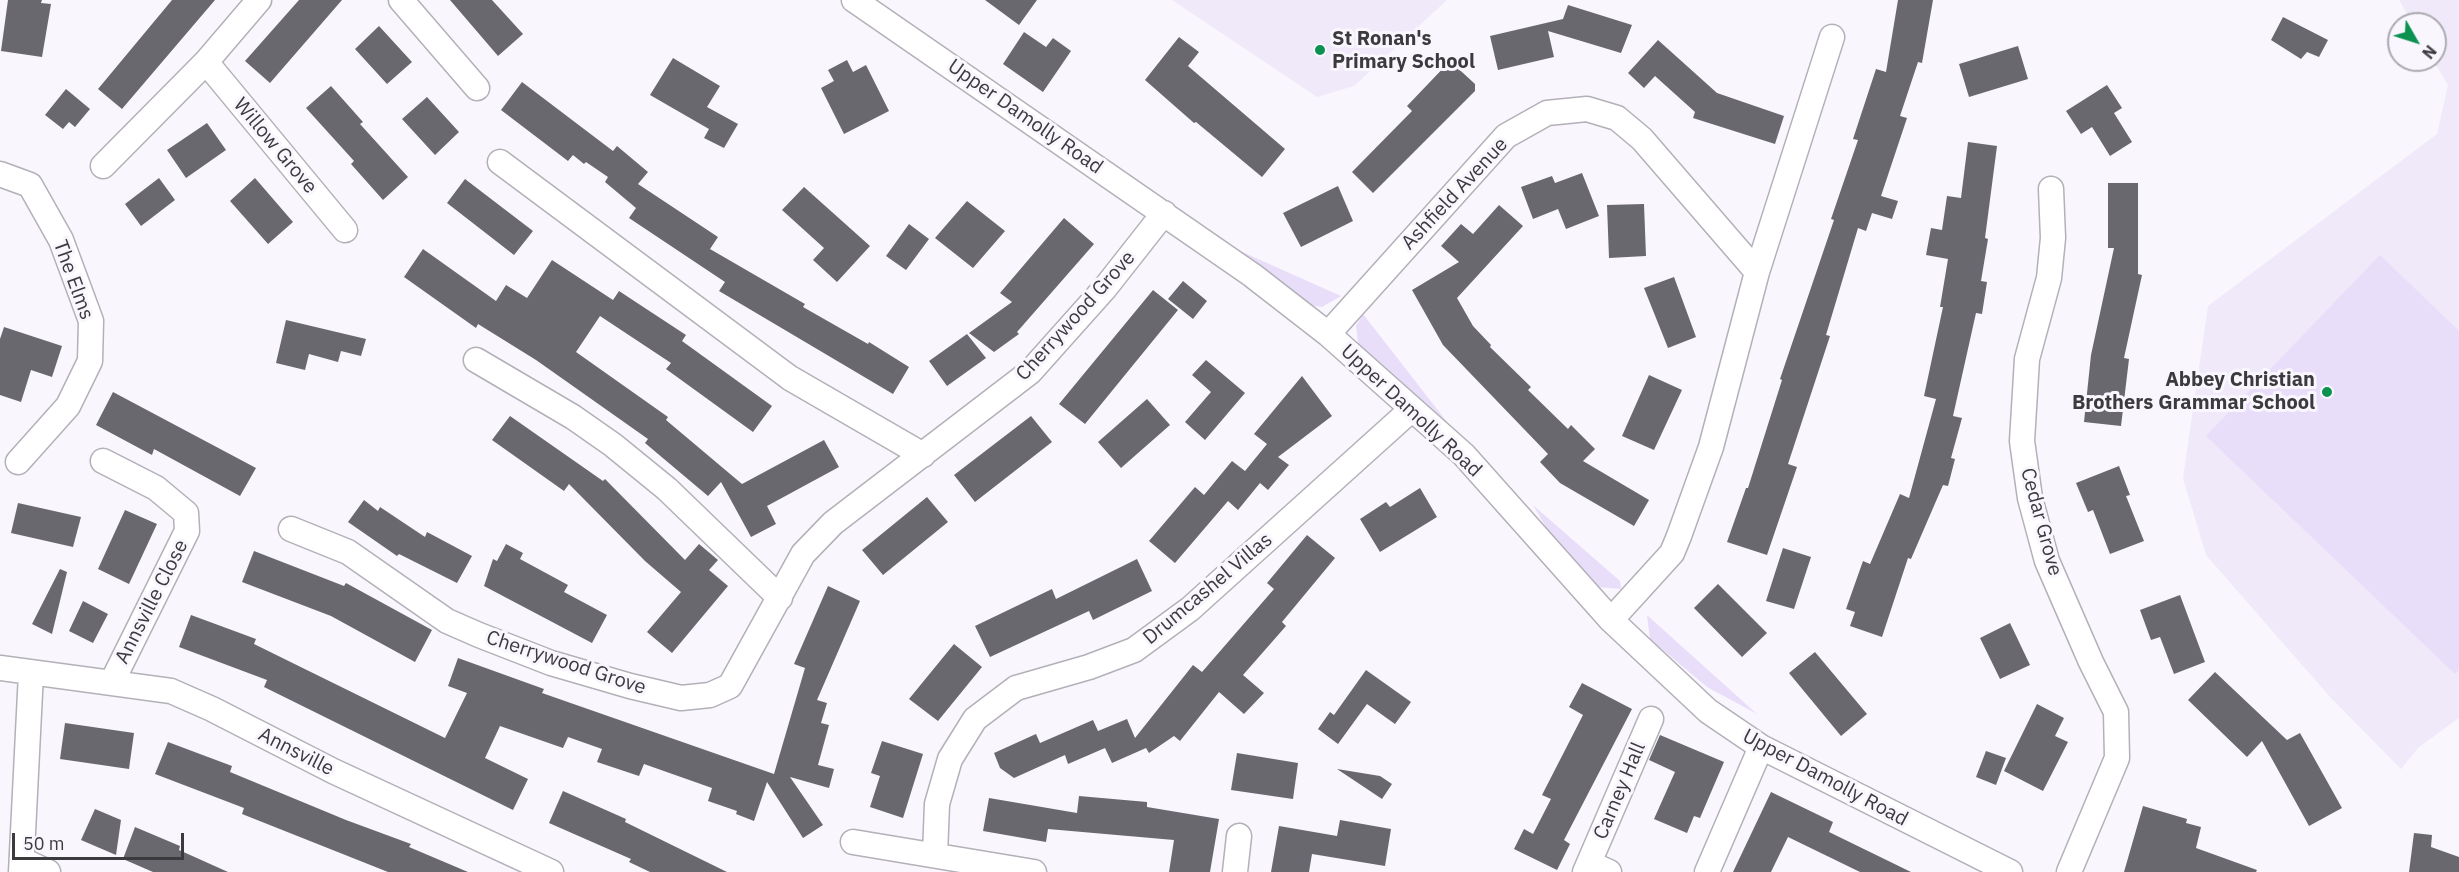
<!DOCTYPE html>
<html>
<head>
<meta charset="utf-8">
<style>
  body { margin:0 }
  #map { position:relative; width:2459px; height:872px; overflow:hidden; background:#f9f6fe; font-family:"IBM Plex Sans",sans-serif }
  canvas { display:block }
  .north { position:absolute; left:2387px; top:12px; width:60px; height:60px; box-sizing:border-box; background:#f9f6fe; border:2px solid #adabb1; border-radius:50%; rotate:129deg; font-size:16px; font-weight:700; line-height:24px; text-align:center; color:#3b3a3d }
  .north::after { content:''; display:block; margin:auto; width:21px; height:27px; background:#0c9250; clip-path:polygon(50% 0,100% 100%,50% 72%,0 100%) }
  .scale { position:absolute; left:12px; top:833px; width:172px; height:27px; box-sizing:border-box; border:3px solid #3b3a3d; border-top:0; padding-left:8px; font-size:18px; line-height:21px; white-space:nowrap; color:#3b3a3d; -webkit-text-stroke:4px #f9f6fe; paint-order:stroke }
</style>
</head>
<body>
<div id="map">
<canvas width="2459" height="872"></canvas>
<div class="north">N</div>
<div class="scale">50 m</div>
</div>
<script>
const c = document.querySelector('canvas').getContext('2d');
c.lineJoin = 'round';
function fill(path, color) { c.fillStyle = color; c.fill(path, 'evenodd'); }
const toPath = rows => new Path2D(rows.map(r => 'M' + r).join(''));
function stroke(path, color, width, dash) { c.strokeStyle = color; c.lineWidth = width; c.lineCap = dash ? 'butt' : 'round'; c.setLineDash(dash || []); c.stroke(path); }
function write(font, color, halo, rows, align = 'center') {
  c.font = font + ' "IBM Plex Sans",sans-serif'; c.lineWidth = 6; c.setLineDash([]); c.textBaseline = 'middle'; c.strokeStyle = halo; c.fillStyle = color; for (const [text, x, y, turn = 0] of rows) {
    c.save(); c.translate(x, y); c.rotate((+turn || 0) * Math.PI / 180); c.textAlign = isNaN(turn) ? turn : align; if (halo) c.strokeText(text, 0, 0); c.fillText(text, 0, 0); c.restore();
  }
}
fill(toPath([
  [1172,0,1447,0,1354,86,1317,97],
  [2399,0,2459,0,2459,718,2419,747,2401,769,2331,698,2206,555,2183,478,2208,306,2437,134,2448,85,2433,60,2435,24,2413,24]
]), '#efe9f9');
fill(toPath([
  [1229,246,1341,296,1322,307,1309,305],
  [2380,255,2459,331,2459,670,2455,674,2206,436],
  [1363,314,1458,436,1359,349,1356,326],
  [1533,505,1620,581,1621,589,1598,587,1566,562],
  [1647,615,1757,714,1707,687,1650,639]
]), '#e9defa');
fill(toPath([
  [8,0,42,0,41,3,51,4,42,57,1,51],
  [172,0,215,0,122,109,98,89],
  [299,0,342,0,270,83,245,61],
  [450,0,492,0,523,34,498,56],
  [985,0,1037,0,1019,25],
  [1898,0,1933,0,1922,63,1918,62,1900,116,1907,118,1881,196,1898,201,1892,219,1872,213,1866,231,1858,228,1826,335,1830,336,1788,464,1797,467,1767,555,1727,542,1746,488,1748,488,1782,380,1780,379,1834,220,1831,219,1858,140,1853,139,1876,69,1886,72],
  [1568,5,1632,25,1621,53,1548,31,1554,57,1498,70,1490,36,1563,19],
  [2283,17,2328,40,2319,57,2307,52,2301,59,2271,40],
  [379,26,412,62,387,84,355,49],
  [1024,32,1046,47,1053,38,1071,51,1043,92,1003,64],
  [1179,37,1199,52,1188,66,1285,149,1262,177,1196,122,1194,123,1145,80],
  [1658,40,1717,93,1784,116,1775,144,1693,118,1695,112,1655,76,1644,88,1628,73],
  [2018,46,2028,79,1969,97,1959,64],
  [673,58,720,86,707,107,738,124,724,148,704,138,709,129,650,95],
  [847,60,853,72,866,65,889,111,844,134,821,88,834,81,828,70],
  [1450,61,1475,84,1475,91,1373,193,1352,172,1412,111,1407,106],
  [522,82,613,151,617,146,648,172,638,184,718,237,710,249,805,304,803,307,868,344,869,342,909,367,893,394,719,291,725,282,629,218,636,208,605,182,608,177,586,162,584,164,573,155,568,161,501,110],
  [2107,85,2122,108,2114,113,2132,142,2110,156,2092,127,2081,134,2066,111],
  [331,86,363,122,360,124,408,177,383,200,351,164,354,161,306,108],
  [66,89,90,109,75,127,69,122,63,129,45,115],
  [427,97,459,132,435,155,402,119],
  [207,123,226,150,186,178,167,150],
  [1968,142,1997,146,1985,238,1988,239,1981,281,1987,282,1982,314,1976,313,1953,416,1962,418,1951,458,1955,459,1948,486,1943,485,1911,559,1908,558,1882,637,1850,626,1855,612,1846,609,1863,561,1870,564,1900,494,1909,498,1936,399,1924,396,1943,307,1940,307,1948,259,1926,255,1931,228,1942,230,1947,196,1961,198],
  [1582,173,1599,216,1566,229,1558,209,1533,219,1521,187,1552,176,1555,183],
  [159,178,175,200,141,226,125,204],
  [255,178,293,222,268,244,230,201],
  [465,179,533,231,514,255,447,203],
  [2108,183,2138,183,2138,274,2142,275,2124,358,2129,359,2121,426,2084,422,2091,355,2114,248,2108,248],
  [1338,186,1353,221,1301,247,1283,213],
  [804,187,870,246,837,282,813,260,824,248,782,210],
  [967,201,1005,231,973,268,935,238],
  [1644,204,1646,256,1609,258,1607,205],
  [1499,205,1523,226,1457,298,1473,326,1491,345,1490,347,1531,387,1528,390,1568,429,1571,425,1595,449,1583,461,1649,500,1634,526,1560,483,1540,462,1548,454,1443,345,1412,290,1459,262,1441,246,1461,224,1473,234],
  [1064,218,1094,244,1017,332,1019,334,994,352,969,333,1012,302,1000,293],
  [909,224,929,239,906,270,886,256],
  [423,249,496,301,506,285,527,298,552,260,613,300,619,291,686,335,682,341,772,406,753,432,666,369,671,363,600,316,576,352,668,417,666,420,742,484,824,440,839,467,767,506,776,524,751,537,721,482,708,496,645,443,648,439,536,360,478,324,476,328,404,277],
  [1674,277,1696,337,1668,348,1644,288],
  [1183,281,1207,301,1193,319,1168,299],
  [1153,290,1178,310,1085,424,1059,404],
  [286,320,366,339,361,356,341,351,338,362,309,354,305,370,276,363],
  [4,327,62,346,52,377,31,370,21,402,0,395,0,339],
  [967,334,986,358,947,386,929,361],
  [1206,360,1245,393,1205,440,1185,422,1211,392,1192,375],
  [1649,375,1682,390,1654,450,1622,436],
  [1302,376,1332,416,1278,457,1289,465,1268,490,1260,483,1238,510,1228,501,1175,563,1149,541,1195,487,1204,495,1232,461,1245,471,1267,444,1254,434],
  [113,392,256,468,240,496,154,449,152,455,96,425],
  [1147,399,1170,425,1121,468,1098,442],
  [510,416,603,481,605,479,685,560,699,544,718,560,709,570,728,586,672,653,647,632,681,592,645,561,569,484,564,491,492,440],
  [1031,416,1052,442,975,502,954,475],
  [2119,466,2130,495,2126,496,2144,541,2110,554,2093,510,2088,512,2076,483],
  [1420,488,1437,517,1380,552,1360,519,1386,502,1390,507],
  [927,497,948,522,883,575,862,550],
  [364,500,378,511,380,507,425,537,427,532,472,556,457,583,399,554,397,556,348,522],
  [18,503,81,517,73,547,11,533],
  [125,510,157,524,129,584,98,569],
  [1307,535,1335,558,1282,622,1286,626,1243,675,1264,693,1244,714,1219,692,1180,741,1174,736,1149,753,1146,748,1112,763,1105,748,1068,764,1065,755,1014,778,1000,768,994,753,1036,734,1040,743,1093,720,1098,731,1127,719,1135,738,1193,665,1202,672,1274,589,1267,583],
  [506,544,523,553,520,559,568,585,564,592,607,615,592,643,484,586,493,559,497,561],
  [1783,548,1811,557,1794,609,1766,601],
  [254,551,344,586,346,583,432,630,415,662,331,616,242,582],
  [1137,559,1152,591,1093,620,1089,611,990,657,975,626,1052,589,1056,599],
  [60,569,67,572,52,634,32,624],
  [1718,584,1767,633,1742,657,1694,608],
  [828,586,860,601,817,700,827,703,821,723,829,725,818,765,834,769,829,788,790,777,823,825,803,838,767,782,754,821,736,814,737,811,708,801,712,788,644,764,639,776,597,762,602,749,568,737,563,748,500,726,485,758,528,779,513,810,264,687,267,680,179,647,191,615,256,639,254,644,445,738,467,693,448,686,458,658,544,689,542,693,774,774,805,668,794,664],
  [2180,595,2205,662,2174,674,2160,637,2151,640,2140,610],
  [83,601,108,614,93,643,69,631],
  [2010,623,2030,665,2000,679,1980,638],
  [954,644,982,667,938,721,909,699],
  [1815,652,1867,714,1841,736,1789,673],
  [1366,670,1411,702,1395,724,1367,704,1338,744,1318,729,1330,712,1334,715],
  [2215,672,2287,740,2300,733,2342,808,2309,826,2262,741,2247,757,2188,700],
  [1582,683,1632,709,1564,840,1570,844,1557,870,1514,849,1524,829,1533,834,1551,799,1542,795,1583,715,1569,707],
  [2037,704,2064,718,2055,736,2068,742,2043,791,2004,771],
  [65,723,134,733,129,769,60,759],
  [1660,735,1724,762,1700,818,1694,816,1687,833,1654,819,1675,772,1649,760],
  [882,741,923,754,903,818,870,807,880,776,871,773],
  [168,742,232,766,230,772,346,820,411,844,409,847,468,872,388,872,242,814,244,808,155,774],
  [1986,751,2006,758,1996,785,1976,777],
  [1237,753,1298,763,1293,799,1231,790],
  [1337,769,1380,776,1392,784,1382,799],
  [563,791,626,819,625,822,727,872,650,872,629,862,631,859,549,823],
  [1771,792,1833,822,1829,832,1911,872,1860,872,1788,837,1771,872,1733,872],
  [1079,796,1147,802,1147,807,1219,819,1210,872,1169,872,1174,840,1048,829,1046,842,983,831,989,798,1077,813],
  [2143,806,2187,819,2186,823,2201,827,2196,848,2257,870,2256,872,2124,872],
  [95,809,121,820,116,855,81,840],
  [1340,820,1391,829,1385,866,1312,854,1309,872,1271,872,1279,826,1337,836],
  [135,827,180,846,179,850,228,872,153,872,123,859],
  [2414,833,2432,835,2431,847,2459,857,2459,872,2409,872]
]), '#6a686f');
const minor = toPath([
  [401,0,477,88],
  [854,0,1252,275,1328,334,1464,455,1611,620,1708,711,1761,747,2010,872],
  [206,62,345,230],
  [500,162,790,378,923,455],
  [103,166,206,62,259,0],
  [0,174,30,185,61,240,91,321,90,361,68,406,18,462],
  [2051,189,2053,238,2049,278,2027,359,2022,441,2030,498,2047,561,2091,662,2116,712,2117,758,2069,872],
  [1328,334,1506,136,1547,113,1587,109,1617,118,1642,139,1757,272],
  [476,360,573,417,613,445,667,489,780,598],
  [103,461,156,488,186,513,187,531,112,682],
  [291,529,348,552,447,621,479,635,551,663,630,686,681,698,710,695,730,686,803,554,833,523,1030,372,1105,288,1164,213],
  [1611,620,1672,553,1679,536,1711,447,1757,272,1832,37],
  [0,668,171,691,212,709,333,771,551,872],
  [853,842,1034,872],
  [935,855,937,804,950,759,975,719,1016,688,1089,667,1134,650,1190,609,1412,409],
  [22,860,48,872],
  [1589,863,1609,872],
  [21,872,31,673],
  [1235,872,1239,836],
  [1585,872,1651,719],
  [1707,872,1761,747]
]);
stroke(minor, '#b3b0b8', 27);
stroke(minor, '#fff', 24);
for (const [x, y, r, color] of [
  [1320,50,6,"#0c9250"],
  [2327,392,6,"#0c9250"]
]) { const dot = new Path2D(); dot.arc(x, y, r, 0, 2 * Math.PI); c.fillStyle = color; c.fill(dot); stroke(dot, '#f9f6fe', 2); }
write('bold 20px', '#3b3a3d', '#f9f6fe', [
  ["St Ronan's",1332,39],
  ["Primary School",1332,62],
  ["Abbey Christian",2315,380,"right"],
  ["Brothers Grammar School",2315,403,"right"]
], 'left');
write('20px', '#3b3a3d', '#f9f6fe', [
  ["Upper Damolly Road",1025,117,35],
  ["Willow Grove",275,146,50],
  ["Ashfield Avenue",1455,194,-47],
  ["The Elms",73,280,70],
  ["Cherrywood Grove",1076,316,-48],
  ["Upper Damolly Road",1411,411,43],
  ["Cedar Grove",2041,522,75],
  ["Drumcashel Villas",1208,589,-40],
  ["Annsville Close",152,602,-63],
  ["Cherrywood Grove",566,663,18],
  ["Annsville",296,752,27],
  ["Upper Damolly Road",1825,778,28],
  ["Carney Hall",1620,791,-67]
]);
</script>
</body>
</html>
